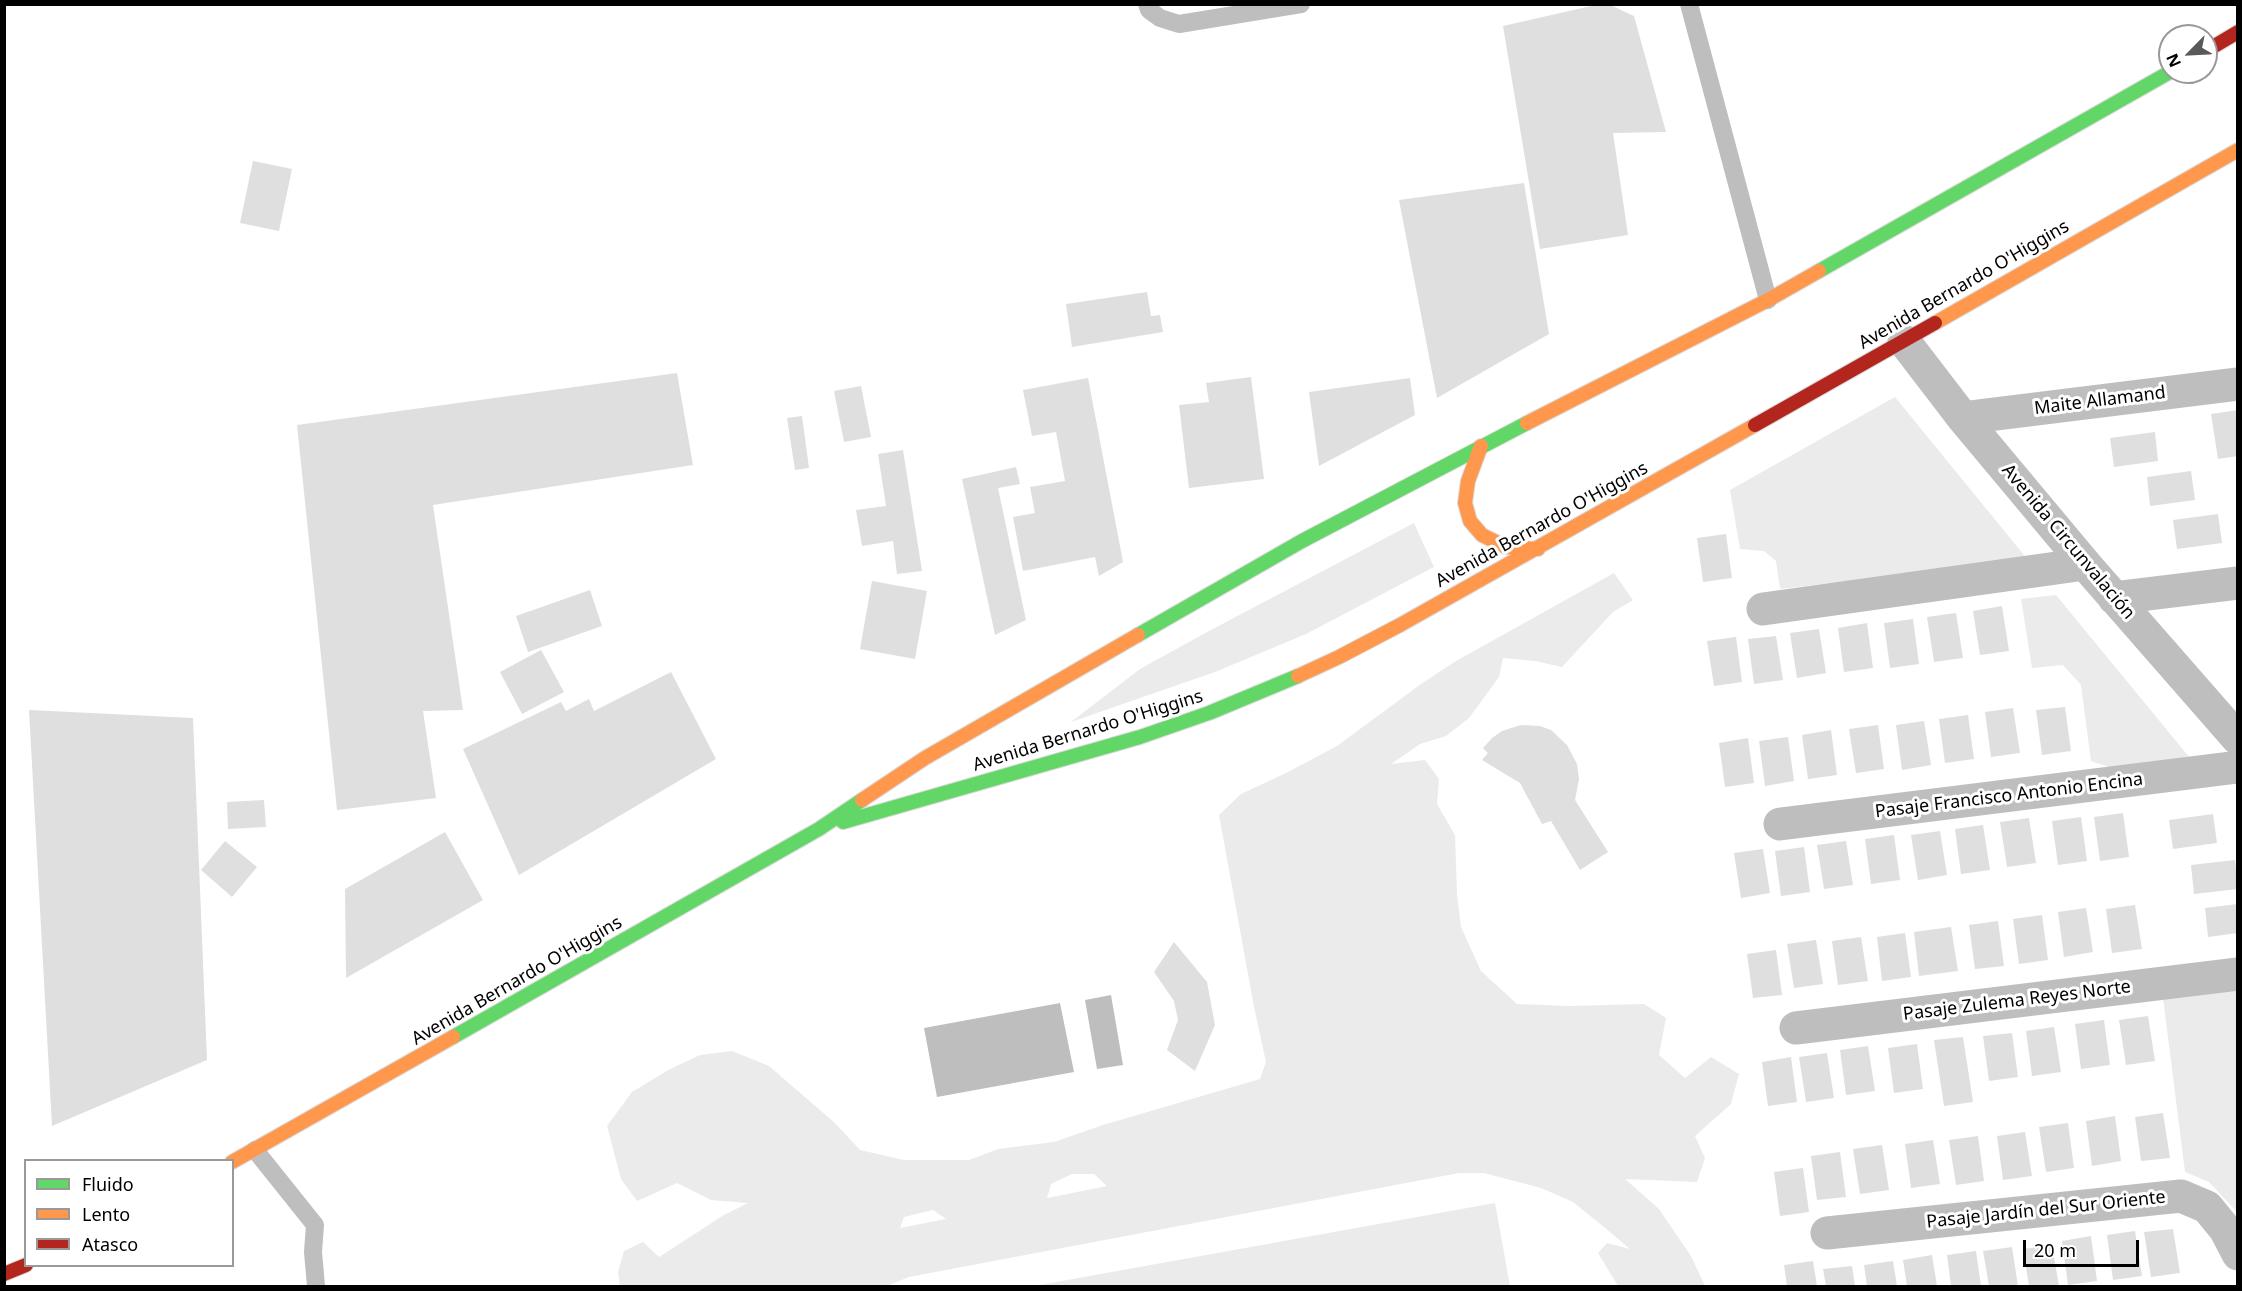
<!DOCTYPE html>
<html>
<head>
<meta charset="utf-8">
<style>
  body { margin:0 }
  #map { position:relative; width:2242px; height:1291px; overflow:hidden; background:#fff; font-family:"Noto Sans",sans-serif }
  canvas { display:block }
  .frame { position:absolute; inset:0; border:6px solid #000; pointer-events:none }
  .legend { position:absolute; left:24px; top:1159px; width:210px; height:108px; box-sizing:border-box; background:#fff; border:2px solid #999; margin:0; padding:8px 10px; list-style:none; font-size:18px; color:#000 }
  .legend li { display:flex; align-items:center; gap:12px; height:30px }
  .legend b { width:30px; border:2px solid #999 }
  .north { position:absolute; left:2158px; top:24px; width:60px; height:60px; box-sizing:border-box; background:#fff; border:2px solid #999; border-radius:50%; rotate:246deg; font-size:16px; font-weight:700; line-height:24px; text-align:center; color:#000 }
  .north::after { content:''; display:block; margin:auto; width:21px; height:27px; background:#595959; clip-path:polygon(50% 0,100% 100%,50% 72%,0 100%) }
  .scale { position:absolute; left:2023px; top:1240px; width:116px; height:27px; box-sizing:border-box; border:3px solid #000; border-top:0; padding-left:8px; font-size:18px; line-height:21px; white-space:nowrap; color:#000; -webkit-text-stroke:4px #fff; paint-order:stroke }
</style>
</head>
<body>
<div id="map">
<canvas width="2242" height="1291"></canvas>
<div class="frame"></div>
<ul class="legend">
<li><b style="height:8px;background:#63d668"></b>Fluido</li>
<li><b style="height:8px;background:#ff974d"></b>Lento</li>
<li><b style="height:8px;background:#b3261e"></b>Atasco</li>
</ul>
<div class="north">N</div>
<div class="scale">20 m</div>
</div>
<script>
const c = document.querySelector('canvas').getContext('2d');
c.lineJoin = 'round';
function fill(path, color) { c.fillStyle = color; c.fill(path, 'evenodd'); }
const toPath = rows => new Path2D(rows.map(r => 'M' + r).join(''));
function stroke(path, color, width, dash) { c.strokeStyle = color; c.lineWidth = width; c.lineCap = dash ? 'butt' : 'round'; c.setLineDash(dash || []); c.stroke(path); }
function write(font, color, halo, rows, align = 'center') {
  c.font = font + ' "Noto Sans",sans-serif'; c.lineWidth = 6; c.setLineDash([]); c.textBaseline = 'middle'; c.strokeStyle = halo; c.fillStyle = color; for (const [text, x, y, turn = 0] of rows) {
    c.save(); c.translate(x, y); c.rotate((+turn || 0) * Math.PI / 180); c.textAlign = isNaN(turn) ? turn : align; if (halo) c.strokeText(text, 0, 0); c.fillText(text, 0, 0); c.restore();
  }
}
fill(toPath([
  [1895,397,2028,560,1780,589,1776,561,1764,551,1740,549,1730,490],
  [1414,523,1434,567,1306,634,1215,672,1071,722,1140,669,1209,631],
  [1614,573,1633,600,1613,612,1562,667,1535,661,1503,658,1499,677,1469,718,1446,736,1420,744,1391,764,1425,760,1439,779,1437,804,1455,835,1457,894,1461,927,1481,971,1517,1004,1569,1006,1644,1004,1666,1018,1659,1055,1685,1078,1711,1057,1739,1074,1731,1104,1695,1136,1705,1158,1697,1182,1625,1179,1659,1209,1691,1256,1705,1286,1618,1286,1598,1253,1607,1243,1630,1249,1604,1227,1573,1202,1541,1188,1484,1173,1459,1173,909,1277,887,1286,620,1286,618,1272,624,1251,643,1242,659,1257,724,1215,748,1203,711,1200,677,1183,637,1201,621,1179,607,1126,632,1092,670,1069,700,1055,732,1051,769,1066,835,1123,860,1150,904,1160,969,1160,998,1149,1054,1142,1103,1125,1260,1079,1266,1062,1254,1007,1219,815,1241,794,1286,773,1337,746,1421,684,1456,661],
  [1072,1174,1094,1174,1107,1186,1047,1198,1051,1184],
  [933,1210,946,1219,900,1228,904,1217],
  [2056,595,2190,758,2112,768,2091,761,2081,685,2063,665,2032,668,2021,599],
  [2237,990,2237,1212,2209,1182,2185,1172,2163,998],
  [1495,1203,1510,1286,1034,1286]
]), '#ebebeb');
fill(toPath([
  [1111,995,1123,1065,1097,1069,1085,1000],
  [1060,1003,1074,1072,937,1097,924,1028]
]), '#bebebe');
fill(toPath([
  [1600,4,1608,4,1634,16,1666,132,1613,133,1628,235,1540,249,1503,26],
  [253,161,292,169,279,231,240,223],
  [1524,183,1549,334,1437,398,1399,200],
  [1147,292,1151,316,1160,315,1163,332,1072,347,1066,304],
  [677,373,693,465,433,505,463,710,423,711,436,798,337,810,297,425],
  [1251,377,1264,479,1189,488,1179,405,1209,402,1206,383],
  [1088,378,1123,562,1099,576,1095,557,1023,571,1013,517,1035,513,1030,487,1065,481,1056,432,1032,436,1023,390],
  [1410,378,1415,415,1319,466,1309,392],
  [861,386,871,437,844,442,834,391],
  [2238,410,2238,456,2218,459,2211,414],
  [802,416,809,468,795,470,787,418],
  [2155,432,2158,461,2114,467,2110,438],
  [903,450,922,571,897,574,893,541,862,546,856,510,886,506,878,454],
  [1016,467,1020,484,998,488,1026,620,995,635,962,479],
  [2191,471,2195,500,2150,506,2147,477],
  [2218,514,2222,543,2177,549,2173,520],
  [1726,534,1732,578,1703,582,1697,538],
  [872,581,927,591,915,659,860,649],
  [590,590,602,626,528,652,516,616],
  [2002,606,2009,651,1980,655,1973,611],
  [1956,613,1963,658,1934,662,1927,617],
  [1913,619,1919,664,1890,668,1884,623],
  [1867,623,1873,668,1844,672,1838,628],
  [1819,629,1826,673,1797,678,1790,633],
  [1776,636,1783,680,1754,684,1748,639],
  [1736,637,1742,682,1714,686,1707,641],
  [541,650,564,692,522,714,500,672],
  [671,672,716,759,519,875,463,749,561,702,566,711,589,699,594,711],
  [2065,707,2071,751,2042,755,2036,710],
  [2013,708,2020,753,1991,757,1985,712],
  [29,710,193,718,207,1060,52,1126],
  [1968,715,1974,759,1945,763,1939,719],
  [1924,721,1931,765,1902,770,1896,725],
  [1521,725,1540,726,1551,730,1567,745,1577,764,1579,779,1575,800,1608,852,1580,870,1551,821,1542,824,1520,783,1482,760,1488,753,1483,748,1492,738,1502,731],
  [1878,725,1884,769,1856,773,1849,729],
  [1831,730,1837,775,1808,779,1802,735],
  [1788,737,1794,781,1765,786,1759,741],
  [1748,738,1754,783,1725,787,1719,743],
  [264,800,266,827,228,829,227,802],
  [2123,813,2129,857,2100,861,2094,817],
  [2213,814,2217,843,2173,849,2169,820],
  [2081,817,2087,861,2058,865,2052,821],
  [2029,818,2036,863,2007,867,2000,822],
  [1983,825,1990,870,1961,874,1955,829],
  [1940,831,1947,875,1918,880,1911,835],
  [445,832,483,900,346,978,345,889],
  [1894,835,1900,880,1871,884,1865,839],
  [225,841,257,867,232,897,201,870],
  [1846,841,1853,885,1824,889,1817,845],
  [1804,847,1810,892,1781,896,1775,851],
  [1763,849,1770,893,1741,898,1734,853],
  [2235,860,2238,889,2194,894,2191,865],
  [2238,904,2238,933,2208,937,2205,908],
  [2135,905,2142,949,2112,953,2106,909],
  [2086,908,2093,952,2064,957,2058,912],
  [2042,915,2048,960,2019,964,2013,919],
  [1998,921,2004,966,1975,969,1969,925],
  [1951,927,1958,971,1919,976,1914,932],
  [1905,933,1911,977,1882,981,1877,937],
  [1861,937,1868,981,1838,985,1832,941],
  [1816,940,1823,984,1794,988,1787,944],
  [1174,942,1207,982,1215,1025,1195,1071,1167,1050,1178,1020,1174,1001,1154,972],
  [1776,950,1782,995,1753,998,1747,954],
  [2148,1016,2155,1061,2126,1065,2119,1020],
  [2104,1020,2110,1065,2081,1069,2075,1024],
  [2054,1027,2061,1072,2032,1076,2026,1031],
  [2012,1033,2018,1077,1989,1081,1983,1036],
  [1963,1037,1973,1102,1944,1106,1934,1040],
  [1917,1044,1923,1089,1894,1093,1888,1048],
  [1868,1046,1875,1091,1846,1095,1840,1050],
  [1827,1053,1834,1098,1806,1102,1799,1057],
  [1791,1057,1797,1102,1768,1106,1762,1062],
  [2163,1113,2170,1158,2141,1161,2135,1117],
  [2115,1116,2121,1161,2092,1166,2086,1121],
  [2068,1123,2074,1168,2046,1172,2039,1127],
  [2025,1132,2032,1176,2003,1180,1997,1136],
  [1978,1136,1984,1181,1956,1185,1949,1140],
  [1933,1140,1940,1184,1911,1188,1905,1144],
  [1882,1145,1889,1190,1860,1194,1853,1149],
  [1840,1152,1846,1197,1817,1200,1811,1156],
  [1803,1168,1809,1212,1780,1216,1774,1172],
  [2173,1229,2180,1273,2151,1277,2144,1232],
  [2135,1231,2142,1276,2113,1280,2107,1235],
  [2091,1236,2097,1281,2068,1285,2062,1241],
  [2052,1245,2059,1286,2029,1286,2023,1249],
  [2012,1247,2018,1286,1989,1286,1983,1251],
  [1976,1251,1981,1286,1951,1286,1947,1255],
  [1932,1255,1937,1286,1907,1286,1903,1260],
  [1813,1261,1817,1286,1787,1286,1784,1265],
  [1893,1261,1897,1286,1867,1286,1864,1265],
  [1852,1266,1855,1286,1826,1286,1823,1269]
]), '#dfdfdf');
const fast = toPath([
  [1819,271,2170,72],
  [1138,635,1302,541,1527,423],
  [843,822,1140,737,1209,713,1298,676],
  [453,1037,819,829,862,800]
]);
const slow = toPath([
  [1935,323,2238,150],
  [1527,423,1768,300,1819,271],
  [1481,446,1468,481,1465,503,1470,521,1482,535,1506,547,1538,549],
  [1298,676,1339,657,1400,625,1755,425],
  [862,800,925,758,1138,635],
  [232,1162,453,1037]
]);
const jam = toPath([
  [2206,51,2238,32],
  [1755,425,1935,323],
  [4,1274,26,1265]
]);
stroke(fast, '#dbdbdb', 16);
stroke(slow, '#dbdbdb', 16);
stroke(jam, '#dbdbdb', 16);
stroke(toPath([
  [1147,4,1149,10,1160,18,1179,24,1301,4],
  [1689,4,1768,300],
  [255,1150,315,1225,313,1252,316,1286]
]), '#bebebe', 18);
stroke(toPath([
  [1904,341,1963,418,2085,564,2238,739],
  [1963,418,2238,384],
  [2114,598,2238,583],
  [1763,609,2085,564],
  [1780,824,2238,767],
  [1796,1028,2238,974],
  [1827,1233,2181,1196,2207,1207,2225,1229,2238,1254]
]), '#bebebe', 33);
stroke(fast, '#63d668', 14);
stroke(slow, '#ff974d', 14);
stroke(jam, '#b3261e', 14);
write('18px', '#000', '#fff', [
  ["Avenida Bernardo O'Higgins",1964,285,-30],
  ["Maite Allamand",2100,401,-7],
  ["Avenida Bernardo O'Higgins",1542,525,-29],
  ["Avenida Circunvalación",2068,542,50],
  ["Avenida Bernardo O'Higgins",1088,731,-17],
  ["Pasaje Francisco Antonio Encina",2009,796,-7],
  ["Avenida Bernardo O'Higgins",517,981,-30],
  ["Pasaje Zulema Reyes Norte",2017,1001,-7],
  ["Pasaje Jardín del Sur Oriente",2046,1210,-6]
]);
</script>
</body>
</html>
